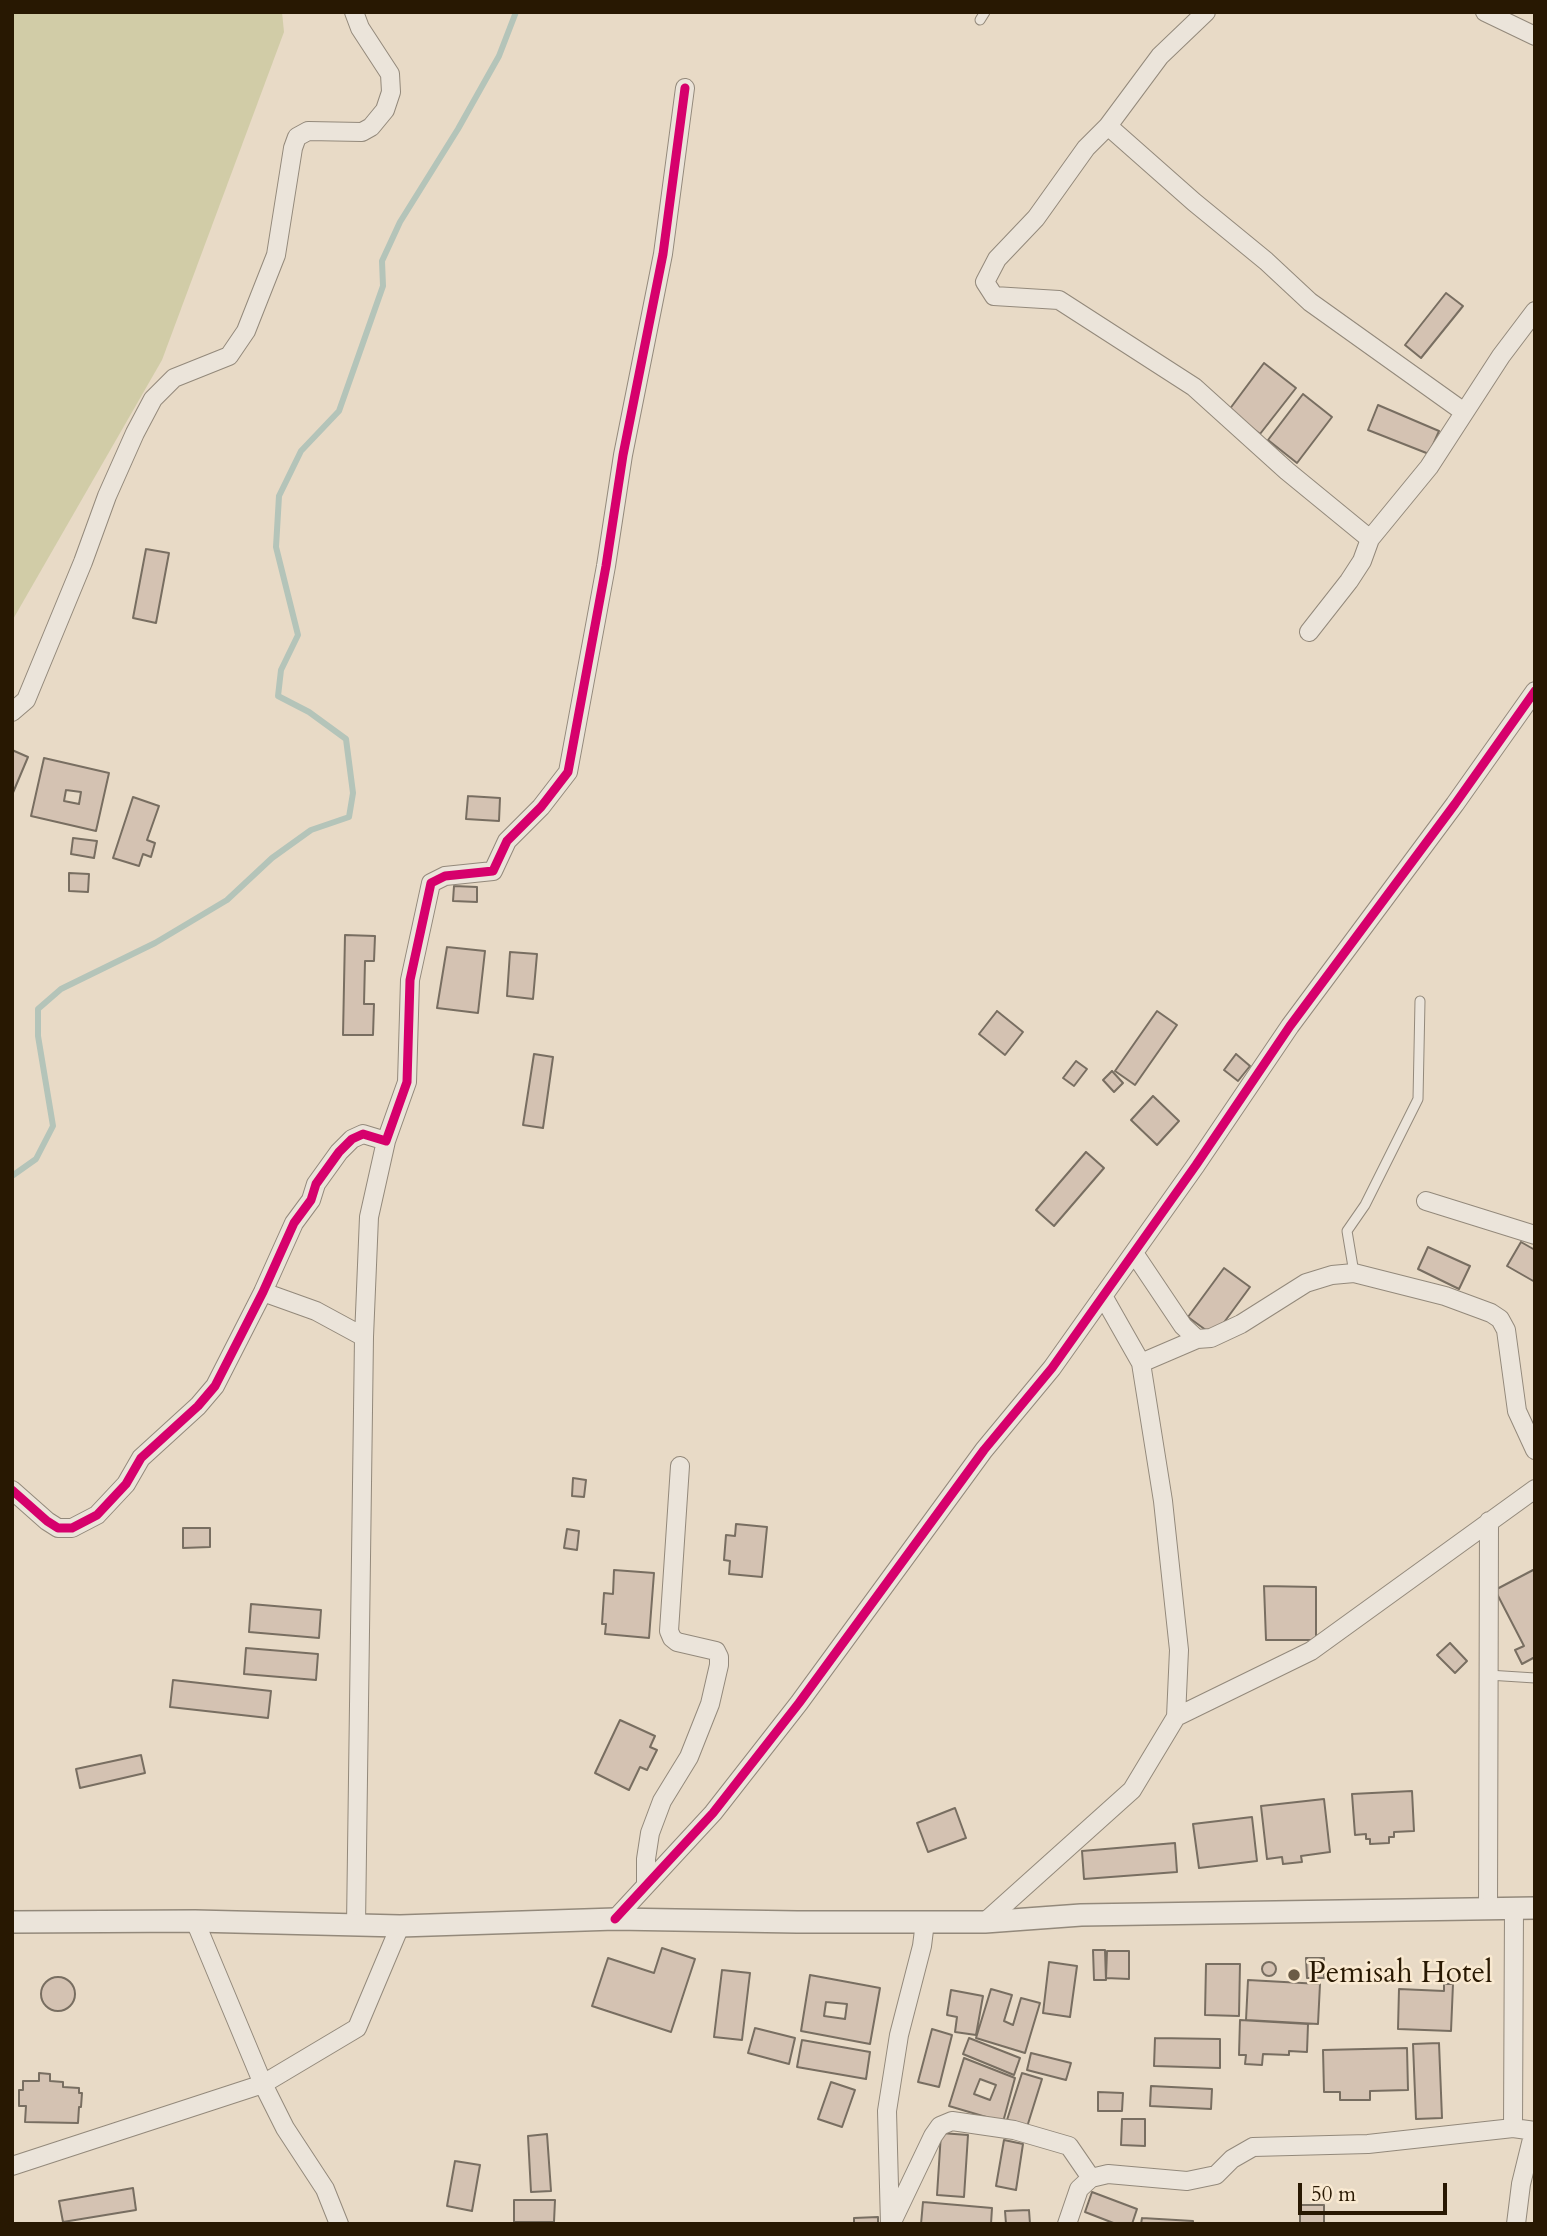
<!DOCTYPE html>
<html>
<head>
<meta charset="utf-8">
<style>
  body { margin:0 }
  #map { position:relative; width:1547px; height:2236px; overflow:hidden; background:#e8dac6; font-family:Cardo,serif }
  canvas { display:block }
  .frame { position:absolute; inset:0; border:14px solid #281802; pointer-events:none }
  .scale { position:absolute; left:1298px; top:2183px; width:149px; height:32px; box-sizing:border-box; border:4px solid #281802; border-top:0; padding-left:9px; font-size:21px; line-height:24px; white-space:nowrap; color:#281802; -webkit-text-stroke:5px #f9e9d1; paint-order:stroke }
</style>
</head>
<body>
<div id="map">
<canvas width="1547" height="2236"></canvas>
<div class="frame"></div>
<div class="scale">50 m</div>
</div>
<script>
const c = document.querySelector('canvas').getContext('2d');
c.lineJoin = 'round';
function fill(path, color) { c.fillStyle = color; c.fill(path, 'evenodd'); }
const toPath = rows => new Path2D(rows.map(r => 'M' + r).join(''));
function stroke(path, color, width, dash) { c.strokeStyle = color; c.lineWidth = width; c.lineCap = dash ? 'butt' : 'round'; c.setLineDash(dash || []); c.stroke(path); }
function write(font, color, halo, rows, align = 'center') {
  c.font = font + ' Cardo,serif'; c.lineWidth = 5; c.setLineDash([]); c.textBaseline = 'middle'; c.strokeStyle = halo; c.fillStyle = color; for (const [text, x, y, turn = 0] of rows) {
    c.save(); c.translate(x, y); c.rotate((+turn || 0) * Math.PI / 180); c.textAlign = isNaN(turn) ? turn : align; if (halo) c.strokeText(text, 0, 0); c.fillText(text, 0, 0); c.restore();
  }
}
fill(toPath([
  [12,12,282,12,284,32,162,360,12,621]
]), '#d1cca7');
stroke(toPath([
  [12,1176,36,1159,53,1126,38,1036,38,1009,61,989,155,943,227,900,272,858,311,830,349,817,353,793,346,739,309,712,278,696,281,670,298,635,276,547,279,496,301,451,339,411,383,286,382,261,400,222,458,129,499,56,516,12]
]), '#b4c4b9', 6);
const building = toPath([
  [1446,293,1463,306,1421,358,1405,345,1446,293],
  [1264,363,1296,388,1260,434,1229,410,1264,363],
  [1303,394,1332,417,1297,463,1268,440,1303,394],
  [1378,405,1439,431,1429,454,1368,430,1378,405],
  [146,549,169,553,156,623,133,618,146,549],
  [12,750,28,757,12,795,12,750],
  [44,758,109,773,96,831,31,816,44,758],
  [66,790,81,792,79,804,64,801,66,790],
  [468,796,500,798,499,821,466,819,468,796],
  [133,797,159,806,147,840,155,843,151,857,143,854,139,866,113,858,133,797],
  [73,838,97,841,94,858,71,854,73,838],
  [69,873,89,874,88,892,69,891,69,873],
  [454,886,477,887,477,902,453,901,454,886],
  [345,935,375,936,374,961,365,961,364,1004,374,1004,373,1035,343,1035,345,935],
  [447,947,485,951,478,1013,437,1008,447,947],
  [510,952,537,954,533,999,507,996,510,952],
  [997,1011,1023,1032,1005,1055,979,1034,997,1011],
  [1157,1011,1177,1025,1135,1085,1115,1071,1157,1011],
  [534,1054,553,1057,543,1128,523,1125,534,1054],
  [1236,1054,1250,1066,1238,1081,1224,1070,1236,1054],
  [1076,1061,1087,1069,1074,1086,1063,1078,1076,1061],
  [1112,1071,1123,1083,1114,1092,1103,1080,1112,1071],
  [1153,1096,1179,1121,1157,1145,1131,1120,1153,1096],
  [1086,1152,1104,1168,1054,1226,1036,1210,1086,1152],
  [1521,1242,1535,1250,1535,1282,1507,1266,1521,1242],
  [1428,1247,1470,1266,1459,1289,1418,1269,1428,1247],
  [1224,1268,1250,1287,1214,1336,1188,1317,1224,1268],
  [573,1478,586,1480,584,1497,572,1496,573,1478],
  [736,1524,767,1527,762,1577,729,1574,730,1561,724,1560,726,1535,735,1536,736,1524],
  [183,1528,210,1528,210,1547,183,1548,183,1528],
  [567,1529,579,1531,577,1550,564,1548,567,1529],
  [1535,1569,1535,1657,1522,1664,1515,1650,1524,1646,1495,1590,1535,1569],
  [614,1570,654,1573,649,1638,605,1634,606,1624,602,1624,604,1593,613,1594,614,1570],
  [1264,1586,1316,1587,1316,1640,1266,1640,1264,1586],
  [251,1604,321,1610,319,1638,249,1632,251,1604],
  [1450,1643,1467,1661,1455,1673,1437,1655,1450,1643],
  [246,1648,318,1654,316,1680,244,1674,246,1648],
  [173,1680,271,1691,268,1718,170,1707,173,1680],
  [620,1720,655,1736,650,1747,657,1750,647,1770,640,1767,629,1790,595,1773,620,1720],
  [141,1755,145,1773,80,1788,76,1769,141,1755],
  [1412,1791,1414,1831,1394,1832,1394,1837,1389,1837,1389,1843,1370,1844,1370,1839,1366,1839,1366,1834,1355,1835,1352,1794,1412,1791],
  [1324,1799,1330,1852,1301,1856,1302,1862,1283,1864,1282,1857,1267,1859,1261,1806,1324,1799],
  [955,1808,966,1838,928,1852,917,1823,955,1808],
  [1252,1817,1257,1861,1199,1868,1193,1824,1252,1817],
  [1175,1843,1177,1872,1084,1879,1082,1851,1175,1843],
  [662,1948,695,1959,671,2032,592,2006,608,1958,654,1973,662,1948],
  [1093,1950,1105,1950,1106,1980,1094,1980,1093,1950],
  [1107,1951,1129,1951,1129,1979,1106,1978,1107,1951],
  [1306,1958,1324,1958,1324,1978,1307,1978,1306,1958],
  '1262 1969a7 7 0 1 1 14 0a7 7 0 1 1-14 0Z',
  [1049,1962,1077,1966,1070,2017,1043,2013,1049,1962],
  [1206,1964,1240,1964,1239,2016,1205,2015,1206,1964],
  [722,1970,750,1973,742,2040,714,2037,722,1970],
  [810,1975,880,1988,870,2044,801,2031,810,1975],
  [826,2002,847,2004,845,2019,824,2016,826,2002],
  '41 1994a17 17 0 1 1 34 0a17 17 0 1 1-34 0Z',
  [1248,1980,1320,1984,1318,2024,1246,2020,1248,1980],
  [1444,1984,1453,1984,1451,2031,1398,2029,1399,1989,1444,1991,1444,1984],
  [991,1989,1012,1995,1004,2021,1013,2025,1021,1998,1040,2003,1025,2053,976,2038,991,1989],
  [951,1990,983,1996,976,2035,955,2032,957,2017,947,2015,951,1990],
  [1240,2020,1308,2024,1307,2052,1289,2051,1289,2055,1263,2054,1262,2065,1245,2064,1246,2055,1239,2055,1240,2020],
  [755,2028,795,2038,789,2064,748,2053,755,2028],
  [932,2029,952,2035,939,2087,918,2082,932,2029],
  [969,2038,1020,2058,1014,2075,963,2054,969,2038],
  [1155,2038,1220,2039,1220,2068,1154,2066,1155,2038],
  [802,2040,870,2052,866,2079,797,2067,802,2040],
  [1439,2043,1442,2118,1416,2119,1413,2044,1439,2043],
  [1407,2048,1408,2090,1370,2091,1370,2100,1340,2100,1340,2092,1324,2092,1323,2050,1407,2048],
  [1031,2053,1071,2063,1066,2080,1027,2070,1031,2053],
  [964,2058,1015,2078,1003,2122,949,2106,964,2058],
  [980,2079,996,2085,990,2100,974,2094,980,2079],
  [39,2073,50,2074,50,2081,63,2082,63,2087,79,2088,79,2093,82,2093,81,2107,79,2107,78,2123,25,2122,26,2106,19,2106,19,2090,23,2090,23,2081,39,2081,39,2073],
  [1022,2073,1042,2079,1027,2127,1007,2120,1022,2073],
  [831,2082,855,2090,842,2127,818,2119,831,2082],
  [1151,2086,1212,2089,1211,2109,1150,2106,1151,2086],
  [1098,2092,1123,2093,1122,2111,1098,2111,1098,2092],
  [1122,2119,1145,2119,1145,2146,1121,2145,1122,2119],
  [941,2133,968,2135,964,2197,937,2195,941,2133],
  [547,2134,551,2191,531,2192,528,2136,547,2134],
  [1004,2140,1023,2144,1016,2190,996,2186,1004,2140],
  [455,2161,480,2165,472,2211,447,2206,455,2161],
  [133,2188,136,2210,63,2222,59,2201,133,2188],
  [1092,2192,1137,2209,1132,2224,1116,2224,1085,2212,1092,2192],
  [514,2200,555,2200,554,2222,514,2222,514,2200],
  [923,2202,992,2208,991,2224,921,2224,923,2202],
  [1300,2205,1324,2205,1324,2224,1300,2224,1300,2205],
  [1029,2210,1030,2224,1006,2224,1005,2211,1029,2210],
  [878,2217,878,2224,854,2224,854,2218,878,2217],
  [1142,2218,1193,2221,1193,2224,1141,2224,1142,2218]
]);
fill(building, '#d4c2b2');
stroke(building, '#786e61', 2);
const service = toPath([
  [980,20,985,12],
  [1354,1273,1347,1231,1365,1205,1418,1099,1420,1001],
  [1488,1675,1535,1678]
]);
const minor = toPath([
  [1206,12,1160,56,1108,126,1086,148,1036,218,997,259,985,282,994,296,1059,300,1194,387,1287,471,1370,539],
  [1485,12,1535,36],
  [1108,126,1194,202,1266,261,1310,302,1464,412],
  [1309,632,1349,581,1362,561,1370,539,1429,467,1501,356,1535,311],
  [12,712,26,700,83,562,107,496,135,433,153,399,174,378,229,356,246,331,276,255,293,148,297,137,308,131,362,132,371,127,385,110,391,92,390,74,360,28,354,12],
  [1426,1201,1535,1235],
  [1134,1253,1183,1326,1197,1339,1211,1338,1241,1324,1306,1283,1332,1275,1354,1273,1445,1296,1491,1313,1500,1319,1506,1330,1517,1411,1535,1450],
  [263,1292,316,1311,364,1337],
  [1103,1296,1141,1363,1163,1501,1179,1650,1176,1717],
  [1141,1363,1197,1339],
  [12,1490,47,1521,58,1528,72,1528,97,1515,126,1484,141,1458,198,1406,215,1386,263,1292,294,1223,311,1200,316,1184,339,1152,352,1139,363,1134,386,1141,407,1082,410,980,431,883,445,876,493,871,507,841,541,807,568,772,606,566,623,455,663,254,685,88],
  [646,1885,646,1859,650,1833,662,1801,689,1757,710,1704,719,1665,719,1657,716,1651,677,1642,672,1638,669,1631,680,1466],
  [1488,1909,1489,1521],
  [615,1919,713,1813,799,1703,984,1450,1052,1368,1196,1165,1290,1026,1455,804,1535,691],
  [195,1921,263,2084,285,2128,325,2189,339,2224],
  [985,1922,1132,1790,1176,1717,1311,1651,1535,1489],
  [356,1925,364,1337,369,1217,386,1141],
  [1513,2128,1514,1908],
  [12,2166,263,2084,357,2028,400,1926],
  [890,2224,887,2111,899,2035,922,1946,925,1922],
  [891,2224,933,2136,940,2126,952,2121,1014,2130,1069,2146,1091,2178],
  [1067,2224,1079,2189,1091,2178,1108,2174,1187,2181,1216,2175,1232,2159,1253,2147,1368,2144,1513,2128,1535,2131],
  [1516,2224,1521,2184,1534,2131]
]);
const tertiary = toPath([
  [12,1922,195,1921,400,1926,615,1919,797,1922,985,1922,1081,1915,1535,1908]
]);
stroke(service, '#93897b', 11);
stroke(minor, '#93897b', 20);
stroke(tertiary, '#93897b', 24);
stroke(service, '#ebe4da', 9);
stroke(minor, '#ebe4da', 18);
stroke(tertiary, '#ebe4da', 21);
stroke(toPath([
  [12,1490,47,1521,58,1528,72,1528,97,1515,126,1484,141,1458,198,1406,215,1386,263,1292,294,1223,311,1200,316,1184,339,1152,352,1139,363,1134,386,1141,407,1082,410,980,431,883,445,876,493,871,507,841,541,807,568,772,606,566,623,455,663,254,685,88],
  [615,1919,713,1813,799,1703,984,1450,1052,1368,1196,1165,1290,1026,1455,804,1535,691]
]), '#d6006c', 9);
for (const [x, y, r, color] of [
  [1294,1975,7,"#6b5c47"]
]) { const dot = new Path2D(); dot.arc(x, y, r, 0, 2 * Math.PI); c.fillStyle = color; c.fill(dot); stroke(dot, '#f9e9d1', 2.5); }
write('30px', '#281802', '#f9e9d1', [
  ["Pemisah Hotel",1308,1975]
], 'left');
</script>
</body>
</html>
